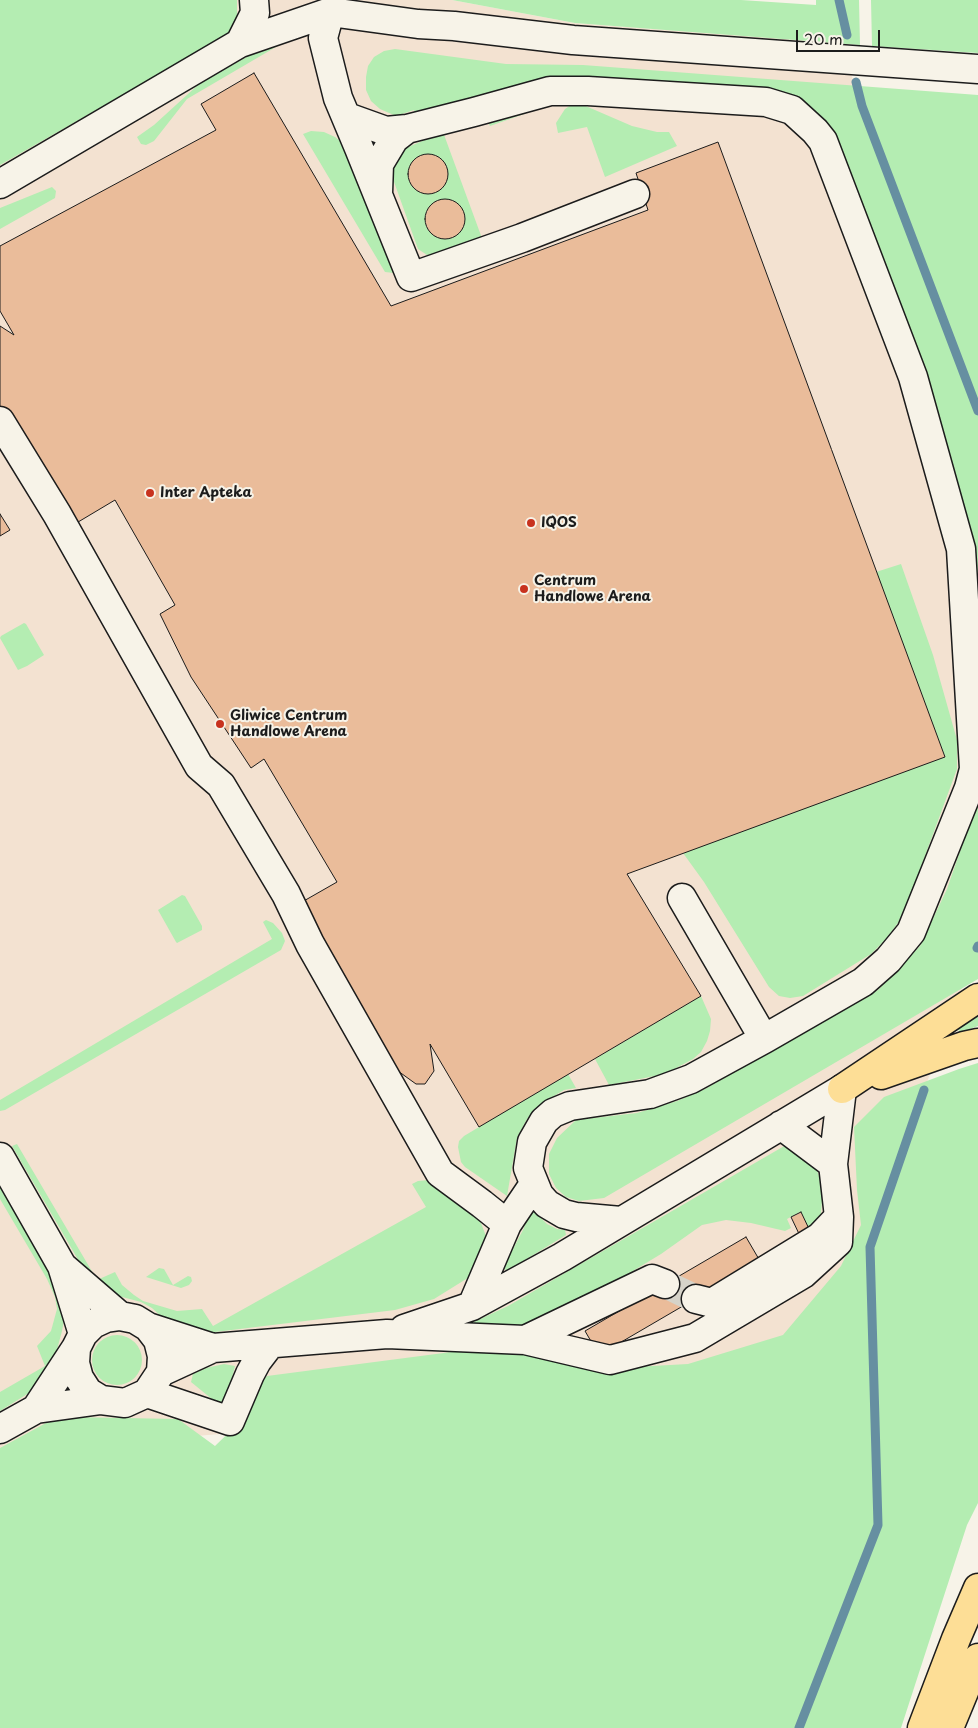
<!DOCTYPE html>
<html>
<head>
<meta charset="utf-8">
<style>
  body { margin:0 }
  #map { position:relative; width:978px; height:1728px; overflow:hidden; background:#f7f3e8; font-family:"Playpen Sans",sans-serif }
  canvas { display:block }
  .scale { position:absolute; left:796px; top:30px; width:84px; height:22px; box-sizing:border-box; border:2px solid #1c1c1c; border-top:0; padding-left:6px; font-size:15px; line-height:18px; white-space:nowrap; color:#1c1c1c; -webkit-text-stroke:4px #f7f3e8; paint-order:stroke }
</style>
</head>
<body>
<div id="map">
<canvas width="978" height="1728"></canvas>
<div class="scale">20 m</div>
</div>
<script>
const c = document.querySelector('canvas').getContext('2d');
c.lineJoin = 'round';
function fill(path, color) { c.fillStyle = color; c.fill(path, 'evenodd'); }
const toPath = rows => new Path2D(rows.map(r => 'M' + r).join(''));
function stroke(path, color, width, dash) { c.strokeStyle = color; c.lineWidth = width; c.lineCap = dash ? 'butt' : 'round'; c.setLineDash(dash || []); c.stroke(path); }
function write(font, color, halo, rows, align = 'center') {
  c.font = font + ' "Playpen Sans",sans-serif'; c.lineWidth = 4; c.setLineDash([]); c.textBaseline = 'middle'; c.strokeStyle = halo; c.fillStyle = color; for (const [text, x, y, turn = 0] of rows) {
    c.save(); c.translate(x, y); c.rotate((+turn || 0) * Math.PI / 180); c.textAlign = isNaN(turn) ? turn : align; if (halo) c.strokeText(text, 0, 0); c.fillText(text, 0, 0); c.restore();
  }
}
fill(toPath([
  [0,0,452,0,575,23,827,42,847,62,862,106,978,411,978,946,924,1090,870,1247,778,1356,232,1433,52,1448,0,1481]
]), '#f3e2d1');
fill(toPath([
  [0,0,237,0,237,19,229,34,0,165],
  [452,0,741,0,816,5,816,0,859,0,860,45,575,23],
  [871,0,978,0,978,53,872,46],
  [271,43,281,44,187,99,154,141,146,145,141,144,137,137,154,125,199,84],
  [395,49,506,64,583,65,978,95,978,640,969,536,942,428,881,262,781,92,624,79,547,83,504,89,416,118,414,110,396,116,380,109,371,101,366,90,366,77,368,66,374,57,384,51],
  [574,103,581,104,632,126,657,132,669,132,677,146,605,177,587,127,558,133,556,123,565,109],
  [528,110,527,113,490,126,487,120],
  [311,131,324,132,335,137,344,144,394,273,385,272,303,134],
  [443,132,483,241,430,257,418,249,388,165,390,158,406,148],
  [52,187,56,191,55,198,0,229,0,208],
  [901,564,933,655,957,740,957,769,911,894,898,923,886,939,871,954,803,996,790,998,779,996,769,987,704,882,683,853,945,757,876,572],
  [24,623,26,624,44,655,27,666,18,670,0,638,1,636],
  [978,799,978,979,604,1198,579,1201,566,1197,556,1188,549,1174,549,1154,557,1138,576,1120,637,1113,677,1101,705,1089,878,990,920,946,947,889],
  [182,895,185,896,202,926,202,930,177,943,176,942,158,910],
  [266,920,273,923,282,933,285,941,281,950,5,1110,0,1111,0,1100,272,939,263,922],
  [701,996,711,1019,710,1031,707,1041,701,1052,693,1059,665,1074,609,1085,595,1059],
  [978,1016,978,1026,960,1033,958,1029],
  [978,1063,978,1503,967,1525,901,1728,0,1728,0,1448,46,1423,68,1417,178,1419,215,1446,248,1414,249,1393,267,1376,459,1351,521,1349,616,1368,688,1364,783,1335,841,1266,861,1225,857,1190,854,1127,884,1097,959,1069],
  [568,1074,576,1088,564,1090,544,1102,527,1119,517,1138,507,1196,465,1167,461,1162,458,1147,459,1141,464,1136],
  [17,1144,97,1280,115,1272,122,1285,134,1295,143,1301,177,1311,202,1309,213,1326,426,1207,412,1184,418,1181,429,1180,479,1218,486,1236,486,1245,471,1276,434,1299,395,1310,207,1333,166,1321,152,1308,141,1302,111,1294,80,1263,12,1146],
  [786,1145,816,1166,823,1190,820,1224,811,1233,800,1212,787,1219,791,1228,785,1231,751,1223,726,1220,702,1225,661,1254,565,1312,528,1324,473,1332,465,1326,508,1306],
  [0,1187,57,1284,65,1315,62,1331,54,1361,37,1388,0,1411,0,1392,45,1366,37,1346,51,1331,57,1309,55,1297,47,1279,0,1199],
  [533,1210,547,1224,557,1229,565,1230,566,1235,507,1271,503,1268,524,1228,526,1215],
  [159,1268,164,1269,173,1285,188,1276,191,1277,192,1281,189,1285,181,1288,146,1277],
  '92 1360a25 25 0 1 1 50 0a25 25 0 1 1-50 0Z',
  [224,1364,235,1366,226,1403,218,1404,191,1382,193,1374,206,1368]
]), '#b4edb2');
stroke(toPath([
  [839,0,847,35],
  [856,82,862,106,978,411],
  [977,948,978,946],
  [799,1728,878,1525,870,1247,924,1090]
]), '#668fa1', 9);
const building = toPath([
  [254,73,391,306,648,210,636,173,718,142,945,757,627,874,701,996,479,1127,430,1044,434,1071,425,1084,416,1084,398,1071,281,914,337,882,264,759,251,768,191,677,160,614,175,605,115,500,58,534,0,408,0,326,14,335,0,311,0,246,216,130,201,104,254,73],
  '408 174a20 20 0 1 1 40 0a20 20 0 1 1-40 0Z',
  '425 219a20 20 0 1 1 40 0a20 20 0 1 1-40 0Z',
  [0,514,10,530,0,536,0,514],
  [801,1212,811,1233,801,1238,791,1217,801,1212],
  [746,1237,760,1261,599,1355,585,1331,746,1237]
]);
fill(building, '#eabc9a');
stroke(building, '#1c1c1c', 1);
stroke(toPath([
  [665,1284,696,1299]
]), '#d6d3c9', 28, [28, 14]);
const minor = toPath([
  [330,12,323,38,338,98,359,148,411,277,522,238,635,194],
  [240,43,330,12,418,24,454,26,573,40,978,69],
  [347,117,386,131,407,129,474,112,550,91,588,91,766,102,792,110,815,131,823,141,913,377,961,549,974,769,969,788,911,932,888,960,863,982,764,1039,691,1079,650,1094,570,1106,553,1113,544,1121,532,1142,528,1168,539,1195,547,1204,564,1214,576,1217,621,1221],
  [0,184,240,43,255,13,254,0],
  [378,193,379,164,394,139,407,129],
  [0,421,57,514,199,766,221,785,286,894,310,944,440,1173,482,1204,507,1224],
  [682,898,764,1039],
  [781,1125,833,1164],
  [0,1157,62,1266,83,1334,76,1348,75,1363,79,1378,88,1392,101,1400,125,1403,147,1393,161,1372,162,1356,158,1340,148,1327,135,1319,120,1316,106,1318,93,1324,83,1334],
  [62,1266,120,1316],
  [696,1299,712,1303,820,1237,839,1217,833,1164,842,1089],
  [472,1306,507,1224,534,1184],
  [148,1327,213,1348],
  [404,1329,472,1306,562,1257,842,1089],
  [525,1340,652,1279,665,1284],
  [161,1372,213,1348,387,1334,525,1340,610,1360,695,1338,803,1274,838,1242,839,1217],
  [147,1393,230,1421,250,1374,257,1361,270,1344],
  [36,1409,76,1348],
  [0,1429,36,1409,101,1400]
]);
const major = toPath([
  [881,1075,964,1046,978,1043],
  [842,1089,978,998],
  [922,1728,956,1639,978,1588],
  [949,1728,978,1658]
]);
stroke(minor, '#1c1c1c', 31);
stroke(major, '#1c1c1c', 31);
stroke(minor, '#f7f3e8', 28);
stroke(major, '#fdde96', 28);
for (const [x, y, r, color] of [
  [150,493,5,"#c8321e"],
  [531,523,5,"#c8321e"],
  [524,589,5,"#c8321e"],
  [220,724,5,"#c8321e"]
]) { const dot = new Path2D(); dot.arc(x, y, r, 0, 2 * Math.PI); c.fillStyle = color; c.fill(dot); stroke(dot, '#f7f3e8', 2); }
write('bold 14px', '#1c1c1c', '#f7f3e8', [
  ["Inter Apteka",160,493],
  ["IQOS",541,523],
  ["Centrum",534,581],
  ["Handlowe Arena",534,597],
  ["Gliwice Centrum",230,716],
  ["Handlowe Arena",230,732]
], 'left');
</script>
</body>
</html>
